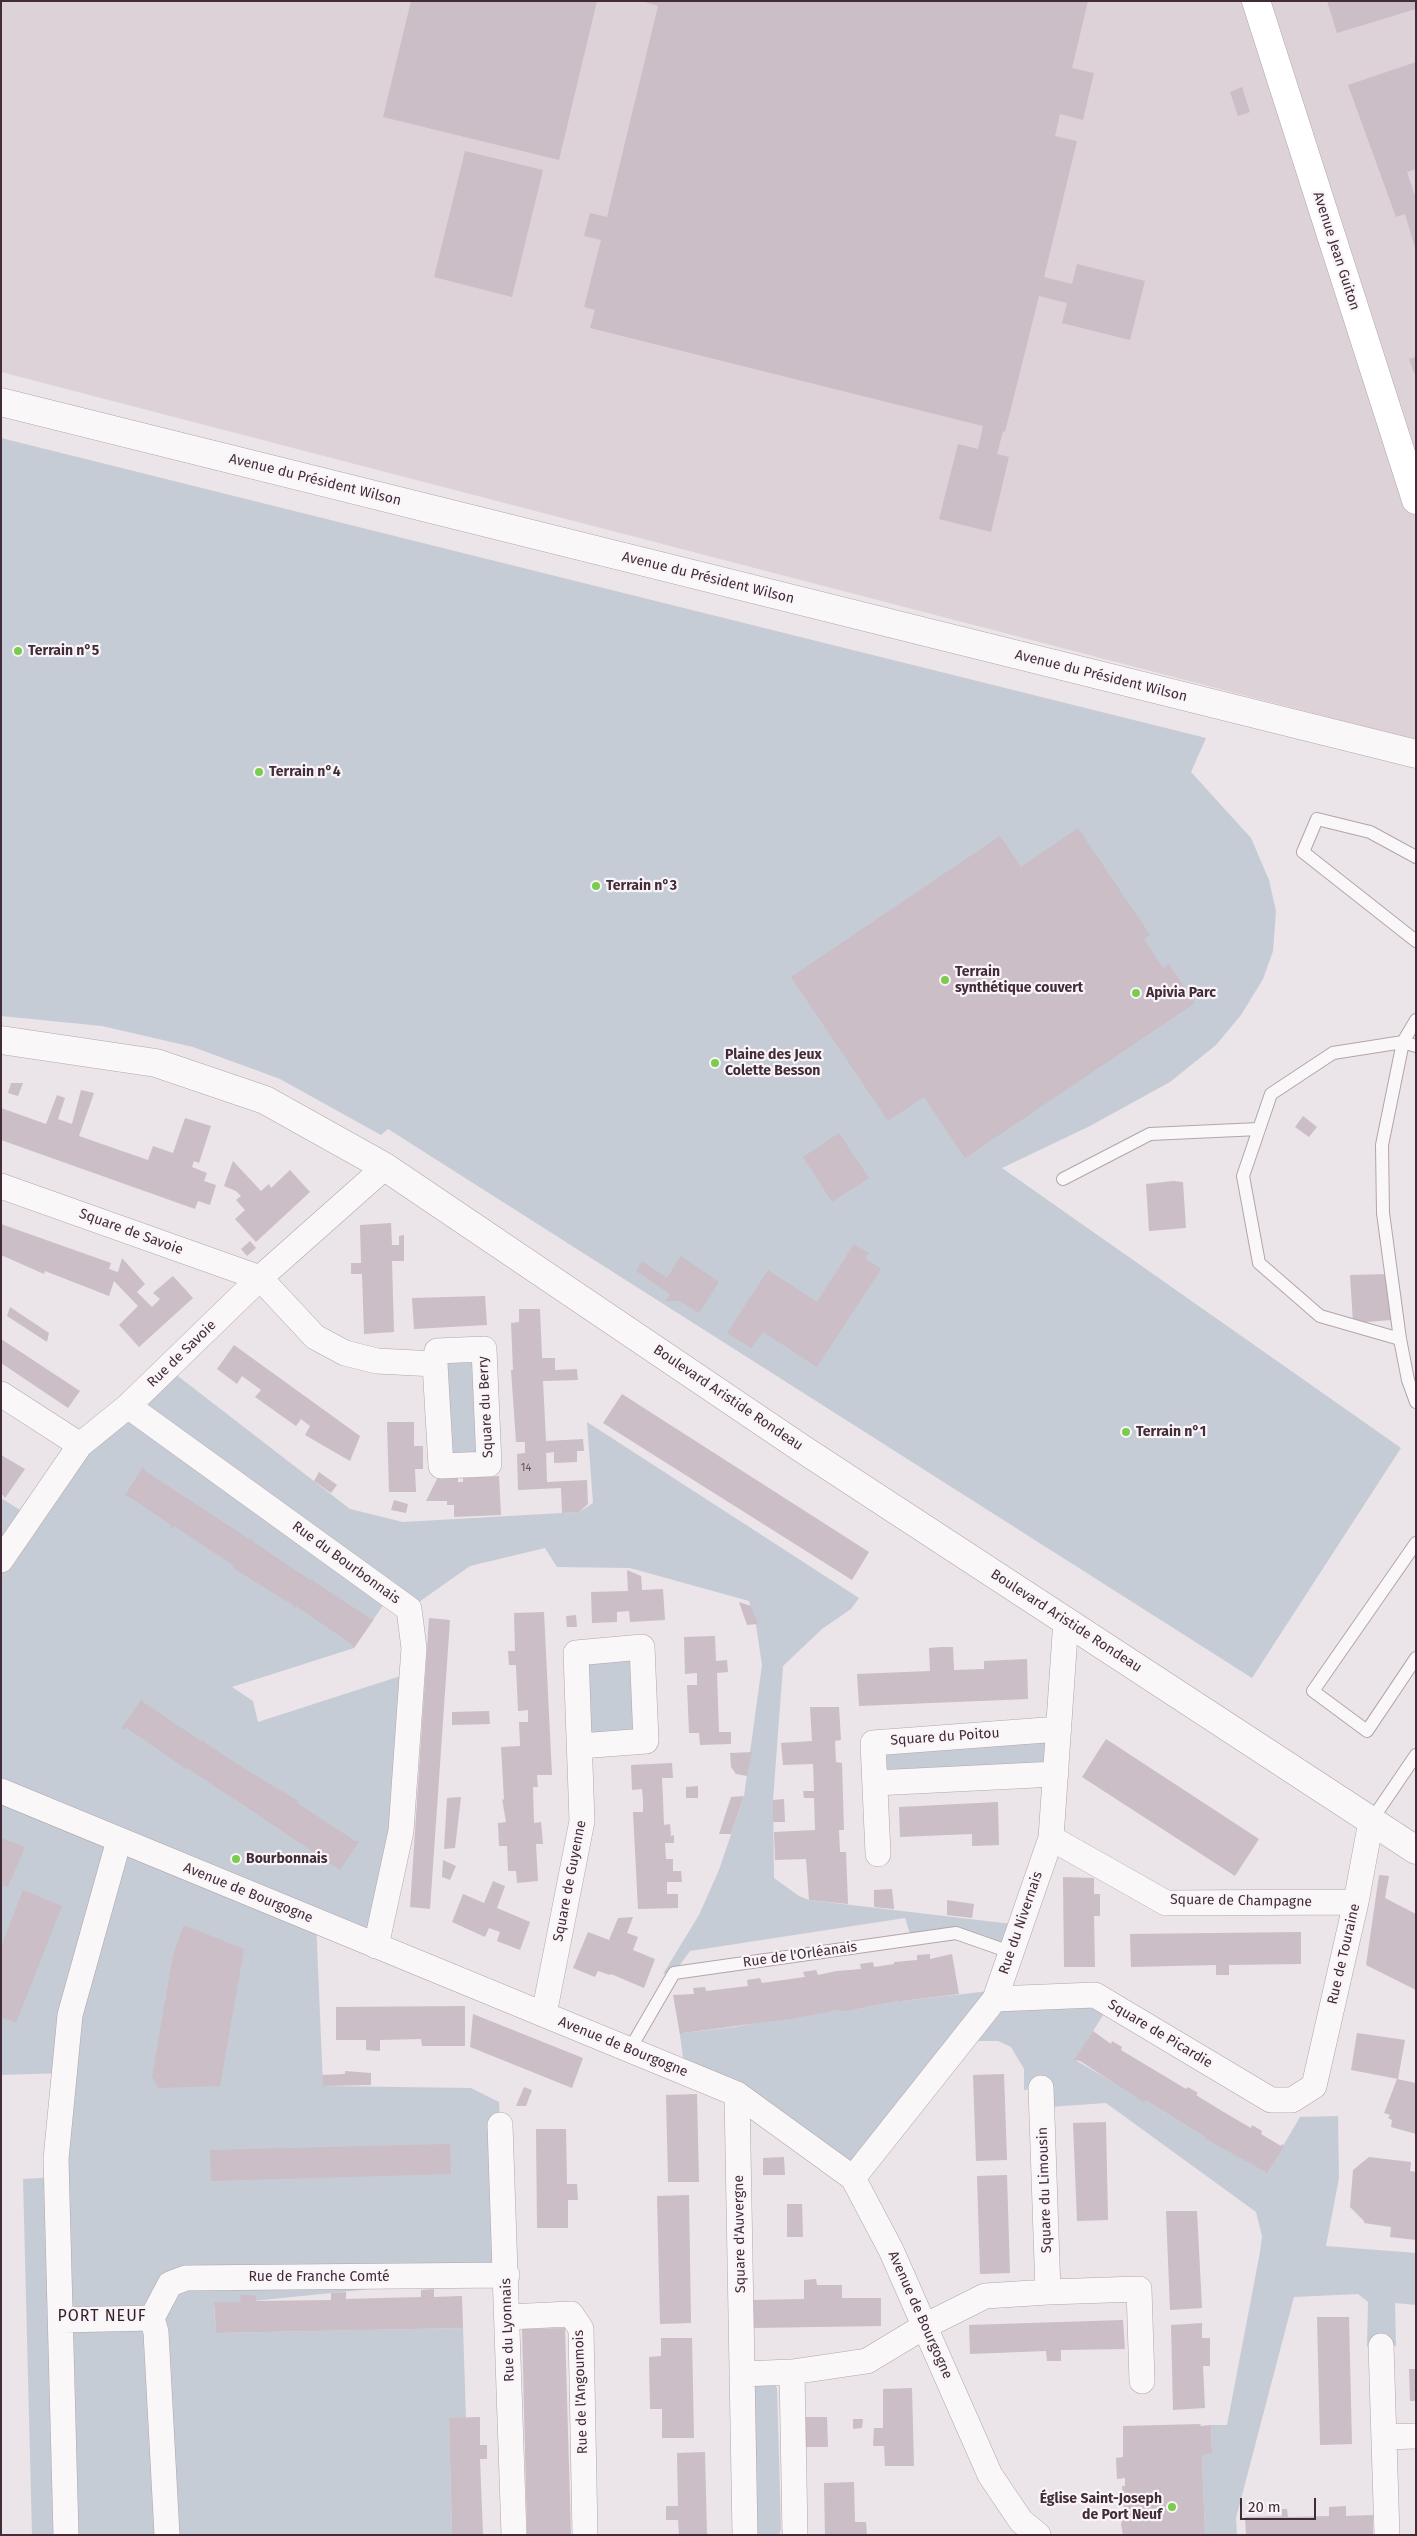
<!DOCTYPE html>
<html>
<head>
<meta charset="utf-8">
<style>
  body { margin:0 }
  #map { position:relative; width:1417px; height:2536px; overflow:hidden; background:#ebe4e8; font-family:"Fira Sans",sans-serif }
  canvas { display:block }
  .frame { position:absolute; inset:0; border:2px solid #432c39; pointer-events:none }
  .scale { position:absolute; left:1240px; top:2498px; width:76px; height:22px; box-sizing:border-box; border:2px solid #432c39; border-top:0; padding-left:6px; font-size:15px; line-height:18px; white-space:nowrap; color:#432c39; -webkit-text-stroke:4px #f9f4f7; paint-order:stroke }
</style>
</head>
<body>
<div id="map">
<canvas width="1417" height="2536"></canvas>
<div class="frame"></div>
<div class="scale">20 m</div>
</div>
<script>
const c = document.querySelector('canvas').getContext('2d');
c.lineJoin = 'round';
function fill(path, color) { c.fillStyle = color; c.fill(path, 'evenodd'); }
const toPath = rows => new Path2D(rows.map(r => 'M' + r).join(''));
function stroke(path, color, width, dash) { c.strokeStyle = color; c.lineWidth = width; c.lineCap = dash ? 'butt' : 'round'; c.setLineDash(dash || []); c.stroke(path); }
function write(font, color, halo, rows, align = 'center') {
  c.font = font + ' "Fira Sans",sans-serif'; c.lineWidth = 4.5; c.setLineDash([]); c.textBaseline = 'middle'; c.strokeStyle = halo; c.fillStyle = color; for (const [text, x, y, turn = 0] of rows) {
    c.save(); c.translate(x, y); c.rotate((+turn || 0) * Math.PI / 180); c.textAlign = isNaN(turn) ? turn : align; if (halo) c.strokeText(text, 0, 0); c.fillText(text, 0, 0); c.restore();
  }
}
fill(toPath([
  [1,1,1416,1,1416,740,1,372]
]), '#ddd2d8');
fill(toPath([
  [1,438,1206,738,1191,772,1251,838,1269,880,1276,911,1273,951,1263,979,1241,1015,1216,1045,1170,1082,1090,1126,1002,1168,1401,1448,1252,1678,388,1129,381,1135,280,1079,193,1047,102,1026,1,1016],
  [484,1349,489,1464,441,1466,437,1351],
  [170,1370,350,1509,403,1522,579,1512,593,1503,587,1422,859,1598,851,1609,822,1629,783,1666,773,1800,774,1878,799,1896,809,1900,1020,1925,1010,1952,956,1933,912,1940,905,1918,690,1951,674,1973,663,1974,699,1915,719,1870,744,1796,762,1665,756,1625,749,1601,630,1568,557,1567,545,1548,470,1566,409,1609,390,1595,354,1648,232,1687,253,1701,258,1722,413,1672,376,1946,316,1921,323,2086,471,2088,499,2102,507,2275,214,2305,216,2333,463,2328,466,2418,449,2418,452,2535,32,2535,23,2179,57,2177,64,2073,1,2075,1,1498,31,1517,80,1445],
  [642,1647,646,1741,580,1746,576,1653],
  [1059,1729,1056,1774,875,1783,873,1743],
  [998,1990,1110,2004,1075,2060,1145,2100,1205,2137,1205,2138,1265,2172,1266,2175,1300,2117,1338,2116,1339,2178,1326,2246,1416,2253,1416,2305,1395,2303,1396,2346,1367,2347,1368,2302,1358,2294,1294,2297,1236,2518,1237,2535,1205,2535,1202,2455,1212,2454,1211,2425,1227,2425,1260,2252,1262,2236,1256,2212,1106,2103,1049,2107,1049,2088,1024,2090,1024,2069,1011,2047,998,2041,961,2041,853,2178,685,2072,680,2035,683,2033,734,2027,843,2009,846,2011,898,2001,899,2003,902,2001],
  [770,2378,777,2388,781,2529,779,2535,753,2535,750,2391,755,2382]
]), '#c5ccd5');
fill(toPath([
  [411,1,597,1,559,160,383,117],
  [642,1,1088,1,1072,68,1094,73,1083,120,1060,114,1055,136,1077,141,1044,277,1072,284,1077,264,1145,281,1130,340,1062,323,1067,303,1039,296,1005,432,1003,431,997,454,1009,457,991,532,939,519,958,444,978,449,983,426,590,328,595,310,584,307,601,240,584,236,590,213,607,217,658,6],
  [1327,1,1416,1,1416,9,1337,33],
  [1416,62,1416,169,1407,172,1416,199,1415,248,1405,214,1396,217,1348,85],
  [1242,87,1250,112,1238,116,1230,92],
  [465,151,543,170,512,297,434,277],
  [1416,357,1416,373,1414,373,1409,359],
  [1078,828,1150,935,1144,939,1163,968,1169,964,1195,1003,965,1158,924,1097,888,1121,791,977,1000,836,1021,867],
  [11,1083,23,1083,18,1096,8,1093],
  [81,1090,94,1093,79,1136,148,1160,153,1146,173,1153,185,1118,211,1126,199,1163,194,1161,192,1167,207,1173,204,1181,216,1185,210,1205,198,1201,195,1209,1,1140,1,1108,46,1124,57,1095,65,1098,58,1119,72,1124],
  [1303,1116,1317,1127,1309,1137,1295,1127],
  [839,1133,869,1178,832,1202,803,1157],
  [233,1161,261,1191,269,1184,271,1188,290,1170,310,1192,256,1242,235,1219,245,1210,236,1200,241,1196,236,1191,224,1186],
  [1173,1181,1183,1182,1186,1228,1149,1231,1146,1184],
  [391,1223,392,1245,399,1245,399,1236,404,1235,404,1261,392,1261,394,1332,364,1334,362,1274,351,1274,351,1263,361,1263,360,1225],
  [1,1224,111,1263,109,1269,118,1272,122,1258,145,1284,137,1292,152,1307,160,1299,153,1293,173,1276,193,1298,139,1347,119,1325,138,1306,114,1281,109,1296,45,1271,44,1274,1,1255],
  [250,1241,256,1248,247,1256,241,1249],
  [854,1244,869,1253,865,1258,881,1269,817,1367,763,1332,751,1348,727,1333,768,1270,817,1302],
  [681,1256,719,1282,699,1313,680,1301,666,1301,670,1294,636,1271,642,1261,667,1278],
  [1389,1274,1392,1320,1353,1323,1350,1275],
  [485,1296,487,1325,414,1329,412,1298],
  [10,1307,49,1333,47,1342,7,1316],
  [519,1309,540,1309,542,1358,555,1358,555,1370,577,1369,578,1380,543,1381,546,1441,583,1439,584,1451,577,1451,577,1462,554,1463,554,1452,546,1453,547,1482,587,1480,588,1504,579,1512,562,1513,561,1488,518,1490,517,1454,525,1453,525,1442,516,1442,511,1370,513,1370,511,1323,519,1322],
  [1,1339,80,1391,68,1408,1,1363],
  [234,1345,360,1436,350,1461,305,1435,310,1426,301,1419,296,1426,255,1397,261,1390,242,1376,237,1384,217,1369],
  [622,1394,869,1552,852,1580,603,1423],
  [387,1422,414,1422,414,1446,423,1446,423,1469,415,1469,416,1492,389,1492],
  [1,1455,25,1469,5,1498,1,1493],
  [143,1467,145,1471,188,1499,191,1499,191,1501,208,1512,249,1539,251,1538,252,1541,310,1580,314,1579,313,1581,371,1619,374,1619,354,1648,353,1645,296,1606,294,1609,293,1605,233,1568,233,1565,174,1526,172,1529,170,1527,171,1525,128,1496,124,1497],
  [319,1472,337,1485,331,1493,314,1481],
  [499,1476,501,1515,454,1517,454,1505,447,1505,447,1501,426,1501,437,1479,458,1478,458,1482,463,1482,463,1478],
  [394,1500,408,1504,406,1513,391,1510],
  [627,1570,641,1576,642,1590,663,1589,665,1620,630,1622,629,1611,617,1612,617,1622,592,1623,591,1592,628,1591],
  [739,1602,751,1606,758,1624,747,1625],
  [544,1612,552,1775,537,1775,538,1787,533,1787,534,1823,541,1822,543,1844,536,1844,538,1881,517,1883,516,1871,508,1871,507,1846,499,1846,498,1823,506,1822,502,1799,504,1800,501,1747,520,1746,519,1722,528,1722,528,1710,518,1711,516,1665,509,1665,508,1651,515,1651,514,1613],
  [576,1615,577,1627,567,1627,566,1616],
  [429,1618,450,1620,430,1909,410,1907],
  [715,1636,716,1661,727,1660,728,1672,717,1673,719,1732,731,1732,731,1744,700,1745,699,1733,689,1733,687,1685,697,1685,697,1673,685,1674,684,1637],
  [941,1647,953,1647,954,1670,984,1669,984,1661,1027,1659,1028,1699,859,1706,857,1674,930,1671,929,1648],
  [142,1699,143,1702,201,1741,205,1740,204,1742,237,1764,298,1801,297,1803,355,1841,359,1841,340,1870,233,1798,232,1800,231,1797,187,1768,186,1769,127,1728,124,1730,122,1727],
  [810,1707,839,1707,841,1740,835,1741,836,1762,842,1763,844,1830,839,1830,840,1852,846,1852,848,1904,809,1900,806,1859,775,1860,774,1832,815,1830,814,1798,804,1798,803,1791,814,1791,813,1764,783,1765,781,1743,812,1741],
  [489,1711,490,1724,452,1725,452,1712],
  [1106,1739,1259,1839,1235,1876,1082,1777],
  [752,1752,747,1776,736,1774,731,1767,730,1753],
  [672,1763,673,1778,662,1778,663,1799,664,1825,670,1824,671,1836,674,1835,674,1843,665,1843,666,1859,673,1859,673,1871,681,1871,682,1882,667,1882,667,1894,678,1894,678,1908,638,1909,633,1812,643,1812,643,1800,642,1789,632,1790,631,1765],
  [698,1786,698,1798,686,1798,686,1787],
  [744,1796,731,1834,719,1834,731,1797],
  [461,1797,455,1848,444,1849,447,1798],
  [784,1799,785,1822,773,1822,773,1800],
  [998,1802,999,1845,972,1846,972,1834,900,1837,899,1807],
  [1,1838,25,1847,8,1887,1,1885],
  [443,1860,456,1866,450,1880,442,1877],
  [1379,1875,1389,1876,1385,1898,1416,1914,1416,1990,1366,1965],
  [1063,1877,1094,1878,1094,1894,1100,1894,1100,1916,1094,1916,1095,1967,1064,1967],
  [493,1881,505,1886,497,1908,530,1922,520,1950,497,1941,500,1932,489,1928,485,1937,452,1922,463,1894,484,1903],
  [892,1889,894,1909,874,1907,874,1890],
  [23,1890,62,1906,16,2023,1,2017,1,1947],
  [947,1900,974,1904,972,1918,947,1915],
  [633,1917,627,1933,638,1937,633,1950,655,1959,644,1988,611,1974,610,1975,598,1971,595,1977,573,1968,588,1932,609,1940,618,1918],
  [184,1925,244,1949,220,2086,158,2088,152,2077,173,1955],
  [1301,1932,1301,1964,1229,1965,1229,1975,1216,1975,1216,1965,1131,1967,1130,1934],
  [930,1954,930,1959,952,1954,959,1994,902,2001,899,2003,898,2001,847,2011,838,2010,790,2019,683,2033,680,2035,673,1995,694,1994,693,1988,705,1987,706,1991,748,1986,747,1980,760,1978,762,1983,805,1977,803,1972,816,1970,818,1975,837,1971,861,1969,860,1964,873,1962,874,1967,894,1964,894,1962,917,1960,917,1955],
  [465,2006,465,2046,422,2046,421,2039,380,2040,380,2051,366,2050,366,2040,336,2040,336,2007],
  [473,2014,583,2058,572,2088,470,2047],
  [1093,2031,1111,2044,1112,2041,1122,2047,1121,2050,1186,2089,1188,2087,1198,2093,1196,2095,1222,2111,1251,2128,1252,2125,1262,2131,1261,2134,1281,2146,1282,2144,1284,2146,1266,2175,1265,2172,1204,2138,1205,2137,1145,2100,1144,2102,1080,2061,1074,2060],
  [1357,2033,1405,2040,1398,2079,1351,2070],
  [345,2071,371,2073,371,2085,323,2086,322,2075,345,2074],
  [1004,2074,1007,2160,976,2161,973,2075],
  [1397,2079,1416,2083,1416,2134,1391,2127,1392,2120,1388,2118,1390,2115,1384,2113],
  [524,2087,532,2090,526,2106,516,2106],
  [697,2094,699,2182,668,2182,666,2095],
  [1106,2122,1108,2220,1077,2221,1073,2123],
  [536,2129,566,2129,567,2184,577,2184,578,2200,568,2200,568,2228,537,2228],
  [450,2144,451,2174,211,2181,210,2150],
  [784,2157,785,2175,763,2175,763,2158],
  [1369,2157,1411,2162,1410,2171,1416,2172,1416,2240,1390,2237,1391,2227,1364,2223,1364,2221,1350,2207,1353,2170],
  [1007,2175,1010,2273,980,2274,977,2176],
  [689,2195,691,2323,660,2324,657,2196],
  [787,2204,802,2204,803,2237,787,2237],
  [1166,2211,1197,2211,1202,2308,1170,2310],
  [816,2279,817,2285,842,2285,842,2298,881,2298,881,2326,753,2328,752,2300,804,2299,804,2280],
  [434,2289,434,2297,462,2296,463,2328,216,2333,214,2302,241,2302,240,2295,255,2295,256,2301,331,2300,331,2293,346,2292,346,2299,421,2297,421,2290],
  [1317,2317,1349,2317,1352,2444,1320,2445],
  [1123,2320,1125,2349,1061,2350,1061,2361,1047,2361,1046,2351,970,2354,969,2325],
  [1202,2323,1202,2338,1210,2338,1210,2366,1203,2366,1205,2408,1173,2410,1171,2325],
  [565,2328,571,2535,527,2535,522,2329],
  [661,2338,692,2338,694,2438,662,2438,662,2409,650,2409,649,2357,661,2356],
  [1409,2369,1416,2369,1416,2401,1410,2401],
  [912,2388,914,2466,885,2466,884,2446,873,2446,874,2428,883,2428,883,2389],
  [480,2417,480,2445,487,2445,487,2459,480,2459,483,2535,452,2535,449,2418],
  [803,2417,827,2417,828,2447,806,2447],
  [853,2419,863,2419,862,2428,853,2429],
  [1201,2424,1200,2426,1211,2425,1212,2454,1202,2455,1205,2535,1123,2535,1121,2524,1124,2513,1122,2486,1125,2486,1125,2478,1117,2479,1116,2458,1123,2457,1123,2426],
  [705,2452,707,2535,679,2535,678,2520,666,2520,666,2506,678,2506,677,2453],
  [854,2482,855,2522,866,2522,867,2535,825,2535,824,2483],
  [1346,2506,1346,2516,1373,2515,1373,2535,1246,2535,1245,2517,1282,2516,1282,2509,1287,2509,1288,2517,1329,2516,1329,2507]
]), '#cbbec6');
const service = toPath([
  [1416,857,1370,832,1317,819,1303,852,1416,941],
  [1416,1020,1403,1042,1382,1145,1383,1213,1400,1339,1408,1380,1416,1402],
  [1063,1179,1150,1134,1259,1129],
  [1400,1339,1320,1316,1259,1263,1243,1176,1271,1094,1333,1053,1403,1042,1416,1046],
  [1416,1543,1313,1691,1367,1731,1416,1658],
  [1371,1821,1416,1755],
  [630,2049,674,1973,956,1933,1010,1952]
]);
const minor = toPath([
  [1,1186,260,1278,315,1337,345,1353,377,1361,435,1364],
  [484,1349,489,1464,441,1466,435,1364,437,1351,484,1349],
  [1,1394,80,1445],
  [128,1406,409,1609,414,1648,401,1831,376,1946],
  [1,1560,80,1445,128,1406,260,1278,385,1167],
  [875,1783,1056,1774],
  [1,1791,737,2094,853,2178,891,2250,990,2475,1021,2521,1038,2535],
  [1051,1838,1166,1903,1356,1902],
  [878,1854,873,1743,1059,1729],
  [995,1999,1095,1995,1271,2100,1292,2100,1314,2086,1356,1902,1371,1821],
  [544,2014,582,1821,576,1653,642,1647,646,1741,580,1746],
  [737,2094,745,2535],
  [500,2125,514,2535],
  [853,2178,995,1999,1051,1838,1066,1620],
  [1048,2292,1139,2289,1142,2381],
  [508,2317,571,2314,581,2329,585,2535],
  [152,2318,170,2284,186,2278,507,2275],
  [62,2320,152,2318,156,2332,167,2535],
  [1381,2346,1387,2535],
  [742,2374,792,2372],
  [1384,2437,1416,2436],
  [66,2535,56,2159,70,2015,119,1840],
  [795,2535,792,2372,867,2361,925,2326,985,2296,1048,2292,1041,2088]
]);
const tertiary = toPath([
  [1,402,1416,754],
  [1,1040,156,1063,265,1100,385,1167,801,1448,1416,1850]
]);
const secondary = toPath([
  [1256,1,1416,500]
]);
stroke(service, '#b2a5ac', 14);
stroke(minor, '#b2a5ac', 26);
stroke(tertiary, '#b2a5ac', 29);
stroke(secondary, '#b2a5ac', 29);
stroke(service, '#faf7f8', 12);
stroke(minor, '#faf7f8', 25);
stroke(tertiary, '#faf7f8', 28);
stroke(secondary, '#fff', 28);
for (const [x, y, r, color] of [
  [18,651,5,"#7bcb4e"],
  [259,772,5,"#7bcb4e"],
  [596,886,5,"#7bcb4e"],
  [945,980,5,"#7bcb4e"],
  [1136,993,5,"#7bcb4e"],
  [715,1063,5,"#7bcb4e"],
  [1126,1432,5,"#7bcb4e"],
  [236,1859,5,"#7bcb4e"],
  [1172,2507,5,"#7bcb4e"]
]) { const dot = new Path2D(); dot.arc(x, y, r, 0, 2 * Math.PI); c.fillStyle = color; c.fill(dot); stroke(dot, '#f9f4f7', 2); }
write('11px', '#65505c', null, [
  ["14",526,1468]
]);
write('14px', '#432c39', '#f9f4f7', [
  ["Avenue Jean Guiton",1336,251,72],
  ["Avenue du Président Wilson",315,480,14],
  ["Avenue du Président Wilson",708,578,14],
  ["Avenue du Président Wilson",1101,676,14],
  ["Square de Savoie",131,1232,20],
  ["Rue de Savoie",182,1354,-44],
  ["Boulevard Aristide Rondeau",728,1398,34],
  ["Square du Berry",486,1407,-93],
  ["Rue du Bourbonnais",346,1563,36],
  ["Boulevard Aristide Rondeau",1066,1621,33],
  ["Square du Poitou",945,1737,-4],
  ["Square de Guyenne",570,1881,-79],
  ["Avenue de Bourgogne",248,1893,22],
  ["Square de Champagne",1241,1901,1],
  ["Rue du Nivernais",1021,1923,-71],
  ["Rue de Touraine",1344,1954,-77],
  ["Rue de l'Orléanais",800,1955,-8],
  ["Square de Picardie",1160,2034,31],
  ["Avenue de Bourgogne",623,2047,22],
  ["Square du Limousin",1045,2190,-92],
  ["Square d'Auvergne",740,2234,-91],
  ["Rue de Franche Comté",319,2277],
  ["Avenue de Bourgogne",920,2315,66],
  ["Rue du Lyonnais",508,2330,-92],
  ["Rue de l'Angoumois",581,2392,-92]
]);
write('bold 14px', '#432c39', '#f9f4f7', [
  ["Terrain n°5",28,651],
  ["Terrain n°4",269,772],
  ["Terrain n°3",606,886],
  ["Terrain",955,972],
  ["synthétique couvert",955,988],
  ["Apivia Parc",1146,993],
  ["Plaine des Jeux",725,1055],
  ["Colette Besson",725,1071],
  ["Terrain n°1",1136,1432],
  ["Bourbonnais",246,1859],
  ["Église Saint-Joseph",1162,2499,"right"],
  ["de Port Neuf",1162,2515,"right"]
], 'left');
c.letterSpacing = '1px';
write('16px', '#341e2a', '#f9f4f7', [
  ["PORT NEUF",102,2317]
]);
c.letterSpacing = '0px';
</script>
</body>
</html>
